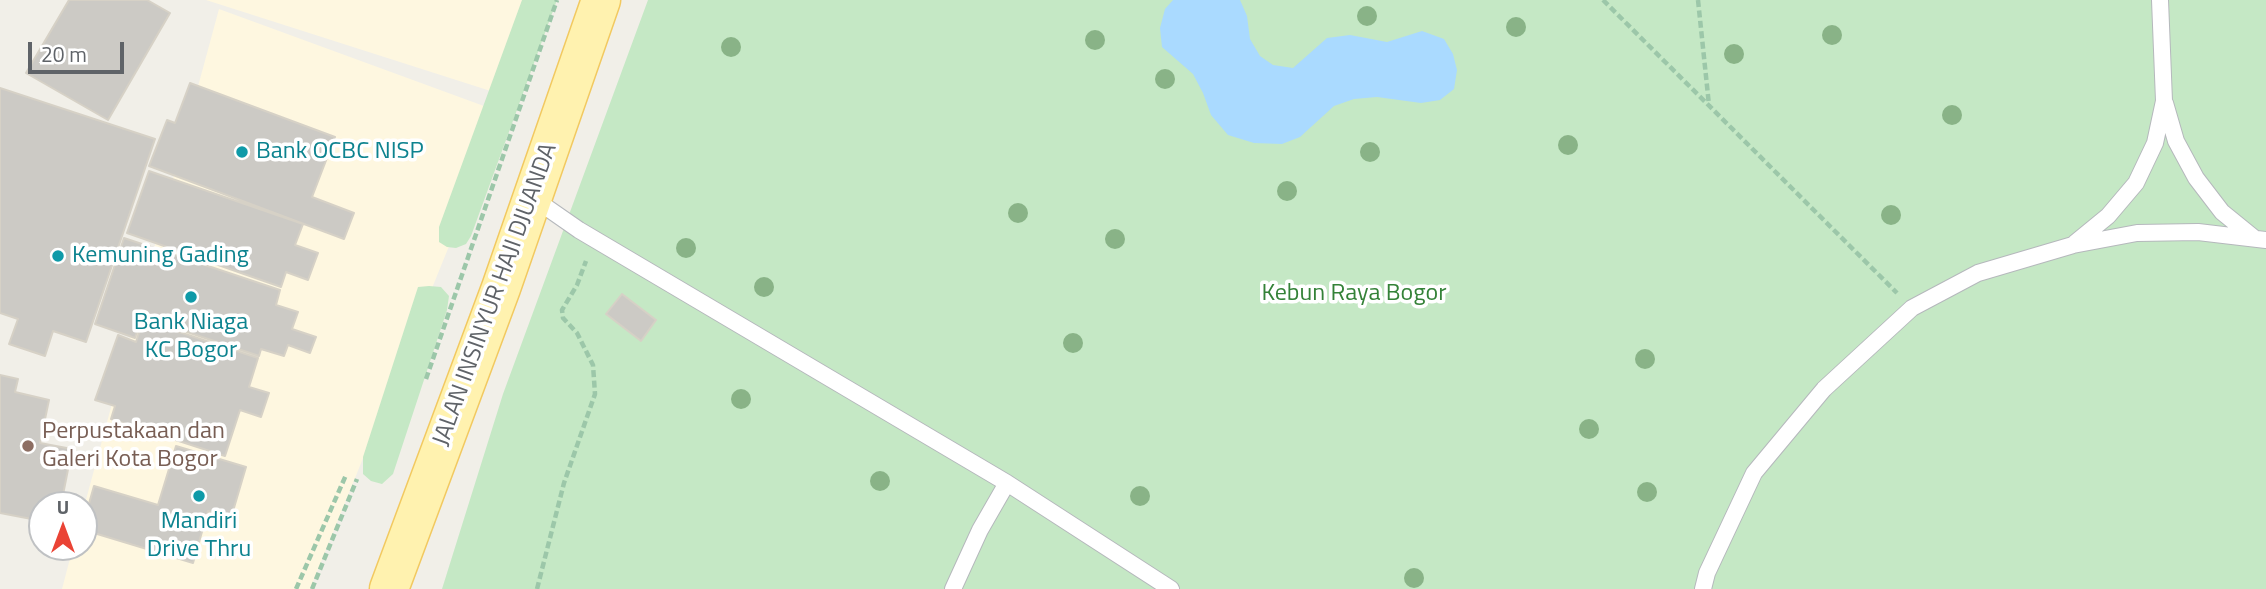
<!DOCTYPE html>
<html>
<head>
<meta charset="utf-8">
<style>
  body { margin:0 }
  #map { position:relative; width:2266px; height:589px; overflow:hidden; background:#f1efe8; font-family:"Titillium Web",sans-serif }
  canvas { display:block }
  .north { position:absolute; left:28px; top:491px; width:70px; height:70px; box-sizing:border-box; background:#fff; border:2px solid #bfc1c3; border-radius:50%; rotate:0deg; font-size:19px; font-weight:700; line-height:28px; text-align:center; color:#5f6368 }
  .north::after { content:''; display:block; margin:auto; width:24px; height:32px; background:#ea4335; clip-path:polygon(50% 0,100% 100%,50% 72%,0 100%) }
  .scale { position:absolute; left:28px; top:42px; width:96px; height:32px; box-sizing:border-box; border:4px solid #5f6368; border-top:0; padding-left:9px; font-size:21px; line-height:24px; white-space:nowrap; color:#5f6368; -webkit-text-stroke:5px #fff; paint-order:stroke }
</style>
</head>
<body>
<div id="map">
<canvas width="2266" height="589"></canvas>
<div class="north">U</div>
<div class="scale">20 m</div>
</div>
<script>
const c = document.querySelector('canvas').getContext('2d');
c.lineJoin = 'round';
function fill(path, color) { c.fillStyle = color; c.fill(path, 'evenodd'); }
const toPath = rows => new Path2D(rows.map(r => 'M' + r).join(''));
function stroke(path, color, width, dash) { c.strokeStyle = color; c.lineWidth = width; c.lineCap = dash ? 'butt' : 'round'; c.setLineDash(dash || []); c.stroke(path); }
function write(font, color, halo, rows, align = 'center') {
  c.font = font + ' "Titillium Web",sans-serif'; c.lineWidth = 7; c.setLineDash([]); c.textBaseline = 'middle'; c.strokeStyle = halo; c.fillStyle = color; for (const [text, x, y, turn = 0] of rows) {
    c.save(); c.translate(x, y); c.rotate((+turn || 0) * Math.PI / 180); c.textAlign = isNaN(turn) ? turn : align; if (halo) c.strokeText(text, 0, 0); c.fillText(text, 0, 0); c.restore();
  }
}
fill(toPath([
  [206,0,531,0,500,94],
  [219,9,503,113,310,589,62,589,73,547,84,547,84,507]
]), '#fef7e0');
fill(toPath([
  [522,0,557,0,471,236,466,244,456,248,447,247,439,242,439,227],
  [648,0,2266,0,2266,589,442,589,503,394],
  [429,286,441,287,449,296,447,310,393,474,382,484,371,481,363,474,363,457,418,287]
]), '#c5e8c5');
fill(toPath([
  [1173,0,1240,0,1247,16,1250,39,1260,56,1273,65,1293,68,1327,38,1350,35,1387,42,1422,31,1444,39,1453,54,1457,70,1454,89,1440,100,1421,103,1377,97,1354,99,1334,106,1300,137,1282,144,1254,143,1228,135,1211,115,1203,93,1193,74,1162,47,1160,28,1165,9]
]), '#aadaff');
const building = toPath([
  [69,0,147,0,170,13,108,120,26,73,69,0],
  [190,83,335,137,312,197,354,213,344,239,149,166,167,120,175,123,190,83],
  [0,88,155,139,86,342,53,331,45,356,9,344,18,319,0,313,0,88],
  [149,171,303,224,295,245,318,253,308,280,286,272,281,287,127,233,149,171],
  [124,238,280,290,276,305,298,312,292,329,316,337,310,353,288,345,284,356,261,349,259,356,142,317,135,338,95,324,124,238],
  [622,294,656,320,641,341,606,314,622,294],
  [143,320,258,358,249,387,269,393,261,417,240,410,225,456,111,419,115,406,95,400,118,335,136,342,143,320],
  [0,375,18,379,15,392,49,400,40,443,72,449,61,505,42,505,42,521,0,513,0,375],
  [176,446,246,467,231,518,208,511,193,563,84,530,84,521,94,486,158,505,176,446]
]);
fill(building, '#cccac5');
stroke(building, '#d6d1c6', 2);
const service = toPath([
  [2165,103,2176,141,2196,178,2222,212,2254,238],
  [533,198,579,230,1007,483,1171,589],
  [2075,243,2108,216,2136,183,2155,143,2164,101,2160,0],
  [953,589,980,530,1007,483],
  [1703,589,1707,573,1754,473,1824,389,1912,308,1978,273,2073,245,2137,233,2198,232,2266,240]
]);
const primary = toPath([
  [389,589,501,288,601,0]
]);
stroke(service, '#b5b8bc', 18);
stroke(primary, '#f2c960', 41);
stroke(toPath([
  [1603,0,1897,293],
  [1698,0,1709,105],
  [426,379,557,0],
  [296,589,346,475],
  [312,589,357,479],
  [537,589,564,483,595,394,593,365,577,333,563,318,562,310,577,285,586,261]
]), '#9cc7a9', 4.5, [7, 3.5]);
stroke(service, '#fff', 16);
stroke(primary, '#fff2af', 38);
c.fillStyle = '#89b387';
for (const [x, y] of [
  [1367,16],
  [1516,27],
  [1832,35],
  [1095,40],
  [731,47],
  [1734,54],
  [1165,79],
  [1952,115],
  [1568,145],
  [1370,152],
  [1287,191],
  [1018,213],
  [1891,215],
  [1115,239],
  [686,248],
  [764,287],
  [1073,343],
  [1645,359],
  [741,399],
  [1589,429],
  [880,481],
  [1647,492],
  [1140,496],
  [1414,578]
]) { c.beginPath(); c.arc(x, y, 10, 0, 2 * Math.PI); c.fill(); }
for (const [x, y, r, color] of [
  [242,152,7,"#0f9aa8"],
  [58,256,7,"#0f9aa8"],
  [191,297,7,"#0f9aa8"],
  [28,446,7,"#8d6e63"],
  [199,496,7,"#0f9aa8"]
]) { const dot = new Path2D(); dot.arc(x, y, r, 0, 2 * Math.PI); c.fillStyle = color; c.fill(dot); stroke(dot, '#fff', 2.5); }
write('24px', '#0d838f', '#fff', [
  ["Bank OCBC NISP",256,152],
  ["Kemuning Gading",72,256],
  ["Bank Niaga",191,323,"center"],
  ["KC Bogor",191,351,"center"],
  ["Mandiri",199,522,"center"],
  ["Drive Thru",199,550,"center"]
], 'left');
write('24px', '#348238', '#fff', [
  ["Kebun Raya Bogor",1354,294]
]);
write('24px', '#5f6368', '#fff', [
  ["JALAN INSINYUR HAJI DJUANDA",496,295,-70]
]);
write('24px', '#785e54', '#fff', [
  ["Perpustakaan dan",42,432],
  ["Galeri Kota Bogor",42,460]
], 'left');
</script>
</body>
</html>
